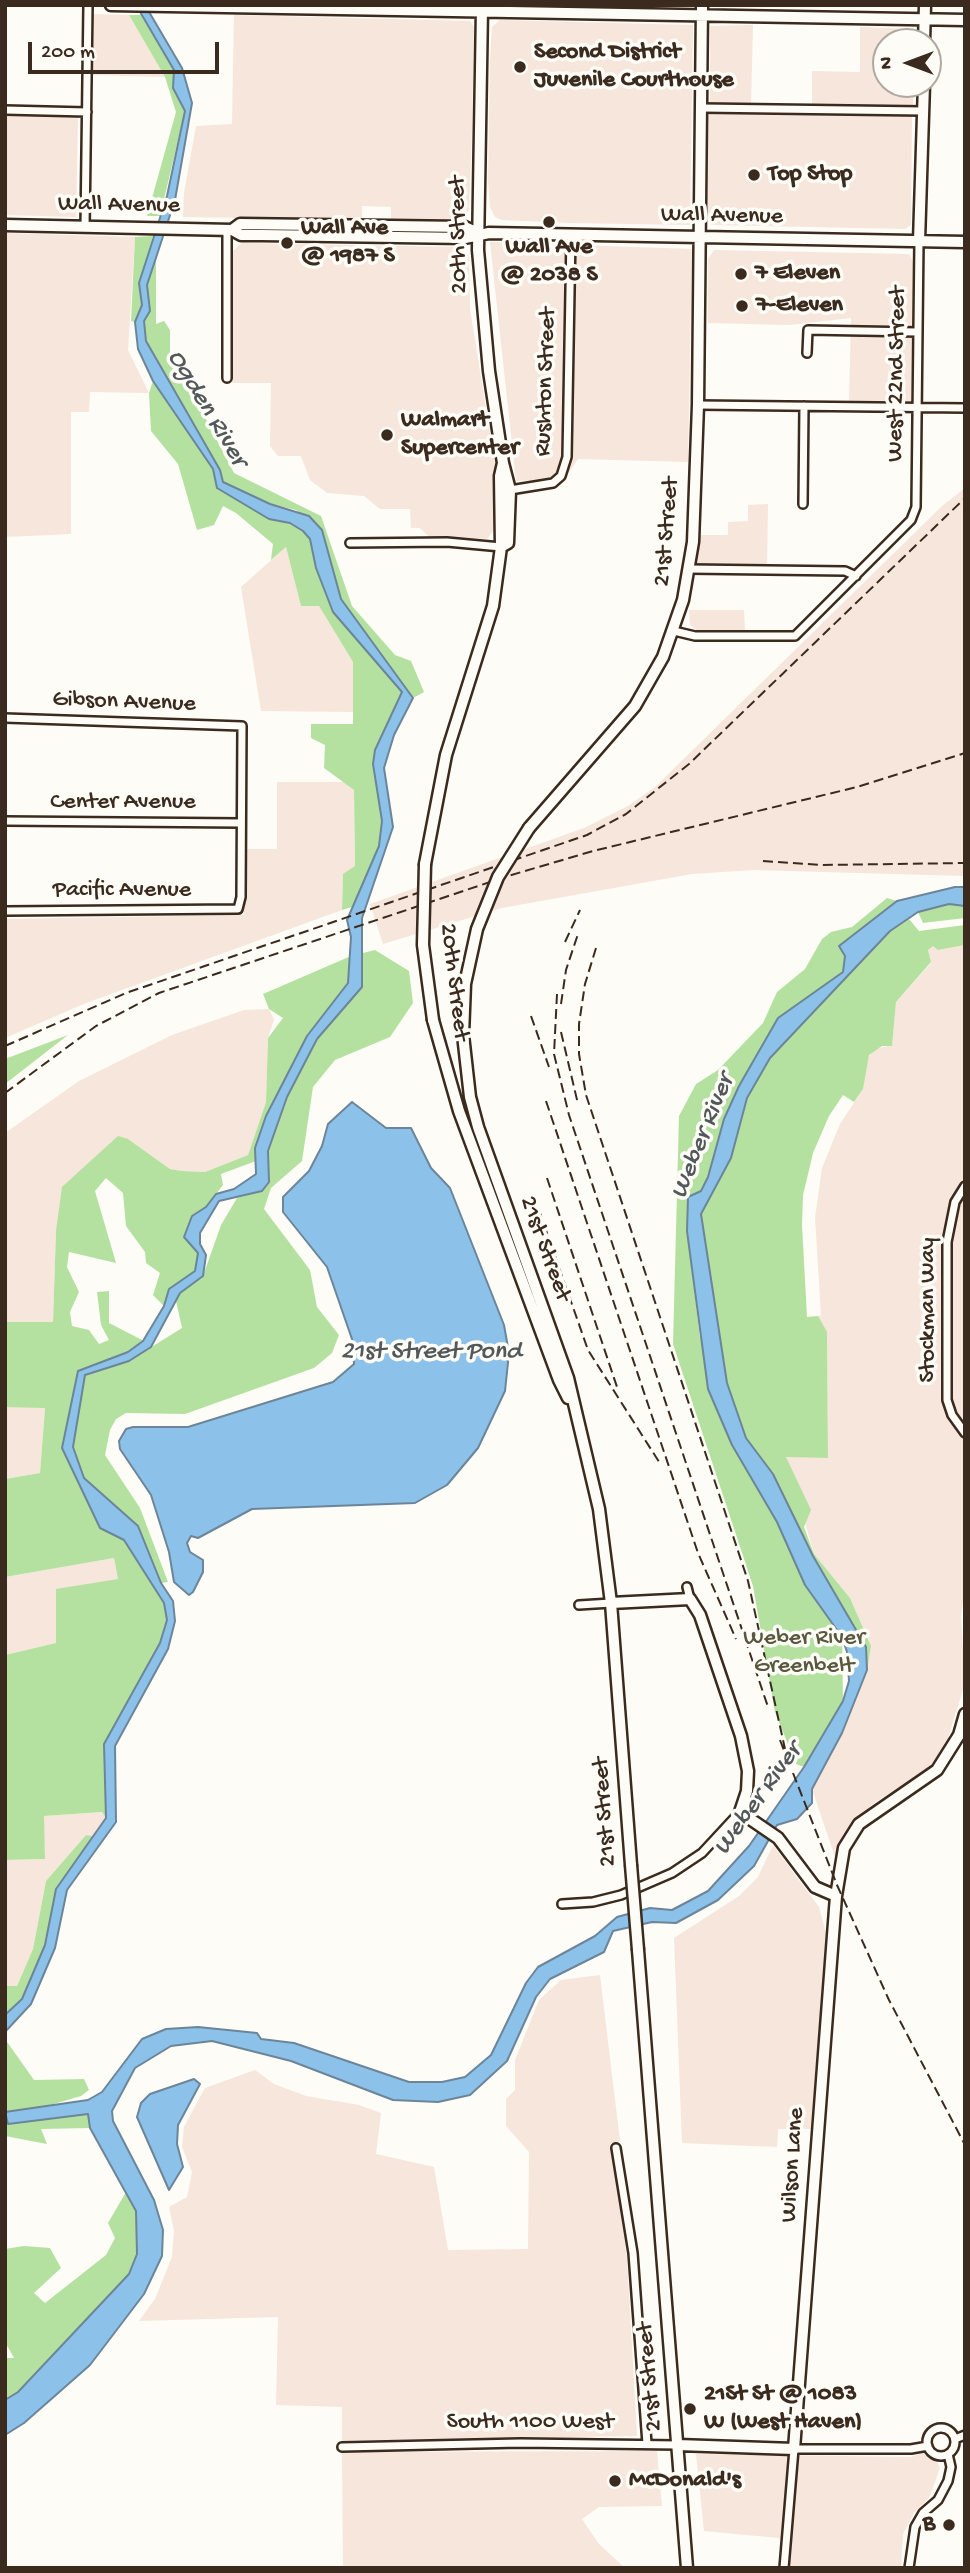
<!DOCTYPE html>
<html>
<head>
<meta charset="utf-8">
<style>
  body { margin:0 }
  #map { position:relative; width:970px; height:2573px; overflow:hidden; background:#fdfcf7; font-family:"Gochi Hand",sans-serif }
  canvas { display:block }
  .frame { position:absolute; inset:0; border:7px solid #3b2a1e; pointer-events:none }
  .north { position:absolute; left:872px; top:28px; width:70px; height:70px; box-sizing:border-box; background:#fdfcf7; border:2px solid #afa8a0; border-radius:50%; rotate:270deg; font-size:19px; font-weight:700; line-height:28px; text-align:center; color:#3b2a1e }
  .north::after { content:''; display:block; margin:auto; width:24px; height:32px; background:#3b2a1e; clip-path:polygon(50% 0,100% 100%,50% 72%,0 100%) }
  .scale { position:absolute; left:28px; top:42px; width:191px; height:32px; box-sizing:border-box; border:4px solid #3b2a1e; border-top:0; padding-left:9px; font-size:21px; line-height:24px; white-space:nowrap; color:#3b2a1e; -webkit-text-stroke:5px #fdfcf7; paint-order:stroke }
</style>
</head>
<body>
<div id="map">
<canvas width="970" height="2573"></canvas>
<div class="frame"></div>
<div class="north">N</div>
<div class="scale">200 m</div>
</div>
<script>
const c = document.querySelector('canvas').getContext('2d');
c.lineJoin = 'round';
function fill(path, color) { c.fillStyle = color; c.fill(path, 'evenodd'); }
const toPath = rows => new Path2D(rows.map(r => 'M' + r).join(''));
function stroke(path, color, width, dash) { c.strokeStyle = color; c.lineWidth = width; c.lineCap = dash ? 'butt' : 'round'; c.setLineDash(dash || []); c.stroke(path); }
function write(font, color, halo, rows, align = 'center') {
  c.font = font + ' "Gochi Hand",sans-serif'; c.lineWidth = 7; c.setLineDash([]); c.textBaseline = 'middle'; c.strokeStyle = halo; c.fillStyle = color; for (const [text, x, y, turn = 0] of rows) {
    c.save(); c.translate(x, y); c.rotate((+turn || 0) * Math.PI / 180); c.textAlign = isNaN(turn) ? turn : align; if (halo) c.strokeText(text, 0, 0); c.fillText(text, 0, 0); c.restore();
  }
}
fill(toPath([
  [93,14,129,15,165,77,92,75],
  [234,15,470,21,474,27,472,128,469,210,465,218,459,221,391,220,391,207,362,206,362,220,183,217,184,193,196,126,232,124],
  [500,20,693,25,690,225,570,223,502,220,495,217,490,207,488,180,490,59,492,27],
  [753,25,751,105,710,105,710,26],
  [860,27,915,29,915,42,886,42,886,84,914,84,913,107,812,106,812,71,860,72],
  [711,111,912,115,911,225,905,229,711,225,707,217,708,112],
  [5,114,78,115,76,217,5,215],
  [5,233,135,237,128,350,149,393,90,392,89,412,71,412,71,534,5,537],
  [490,242,692,249,688,462,578,459,564,480,516,481],
  [242,243,459,247,465,250,469,255,470,309,495,464,495,529,487,539,429,537,420,528,411,528,410,509,380,509,364,496,327,493,310,480,301,456,278,456,270,446,271,383,232,383,233,251],
  [714,250,909,254,913,262,911,405,849,404,851,318,789,325,708,323,708,259],
  [965,488,965,876,753,870,692,874,502,908,383,944,370,904,584,828,628,806,655,787,942,506],
  [768,504,767,567,697,566,698,535,728,535,728,522,748,521,748,505],
  [286,547,301,606,319,606,353,662,353,712,261,711,241,587],
  [689,610,744,610,745,631,698,631,690,625],
  [277,782,344,782,354,790,355,867,343,875,342,910,86,1003,5,1038,5,919,244,915,245,849,277,849],
  [933,945,938,950,965,945,965,1591,961,1615,965,1683,948,1738,936,1759,925,1771,874,1803,853,1823,842,1843,837,1863,812,1789,856,1699,871,1646,850,1598,814,1554,786,1456,828,1458,827,1333,818,1322,818,1316,821,1315,815,1218,822,1168,840,1124,863,1089,867,1059,874,1049,892,1045,896,1002,931,963,928,950],
  [269,1009,274,1020,268,1038,266,1102,248,1155,205,1172,182,1171,170,1169,128,1139,56,1231,53,1322,5,1322,5,1133,79,1081,172,1035,244,1010],
  [5,1407,45,1407,40,1473,5,1479],
  [114,1558,118,1579,56,1643,5,1655,5,1577],
  [102,1812,106,1818,93,1836,86,1835,46,1881,33,1949,17,1986,5,1986,5,1860,45,1859,43,1816],
  [773,1845,819,1907,826,1933,811,2129,778,2129,777,2147,682,2143,674,1938,739,1896,758,1877],
  [600,1975,620,2141,611,2143,627,2258,637,2436,342,2441,342,2407,276,2405,278,2317,139,2321,155,2299,172,2257,174,2231,169,2207,187,2197,192,2172,182,2147,184,2127,205,2088,255,2070,274,2084,306,2096,359,2105,381,2113,376,2154,434,2167,448,2250,528,2249,529,2152,506,2126,506,2099,515,2090,515,2060,539,2000,561,1980],
  [657,2451,662,2506,599,2507,582,2519,599,2544,625,2568,343,2568,342,2452],
  [922,2453,936,2460,940,2468,929,2498,914,2513,903,2534,901,2568,787,2568,789,2549,779,2538,704,2531,696,2454,911,2457]
]), '#f6e6db');
fill(toPath([
  [129,15,141,15,174,70,173,88,185,111,160,216,147,216,176,112,165,77],
  [153,236,139,283,142,305,135,322,131,321,135,237],
  [156,255,156,324,164,321,170,330,170,364,196,400,234,473,321,516,352,606,395,655,411,661,424,692,413,698,341,599,322,531,296,510,270,504,223,482,220,470,146,341,144,321,150,311,147,285],
  [153,381,213,469,217,488,269,519,290,523,303,531,310,539,316,568,402,692,373,764,382,821,379,846,352,907,342,910,343,874,355,866,354,790,324,768,325,745,311,738,311,724,353,724,353,662,319,606,301,606,286,547,271,560,273,544,236,513,223,506,214,525,197,530,178,464,151,431,149,393],
  [887,898,897,901,845,956,843,972,778,1018,708,1177,700,1191,688,1197,687,1231,700,1338,805,1585,842,1637,843,1701,804,1767,796,1764,775,1712,753,1586,673,1344,679,1116,696,1084,718,1070,763,1023,777,992,805,969,822,939,831,932,852,927],
  [949,904,965,906,965,918,923,923,918,912],
  [909,919,919,931,965,925,965,945,938,950,933,946,928,950,931,962,896,1002,892,1046,882,1046,869,1055,863,1089,854,1102,843,1095,829,1116,813,1153,803,1195,802,1225,807,1317,818,1316,827,1332,828,1458,786,1457,811,1510,804,1527,814,1554,850,1598,871,1646,867,1670,866,1647,813,1556,773,1474,746,1438,727,1383,701,1214,731,1158,747,1098,770,1058,890,931],
  [375,950,409,971,413,1003,390,1037,335,1060,313,1087,302,1161,271,1188,264,1209,310,1270,317,1307,339,1335,332,1353,314,1368,185,1414,126,1413,116,1419,110,1430,105,1455,140,1508,168,1582,161,1583,138,1526,84,1478,73,1447,85,1375,129,1361,182,1328,176,1301,180,1293,203,1276,221,1225,237,1198,262,1191,269,1182,268,1151,287,1097,317,1039,362,987,363,953],
  [351,956,348,983,307,1036,255,1148,256,1161,221,1174,223,1185,206,1207,192,1216,198,1253,195,1272,169,1289,164,1306,153,1295,160,1273,146,1263,145,1252,126,1226,123,1193,106,1178,95,1191,116,1263,69,1252,67,1267,79,1292,70,1312,72,1326,89,1330,99,1344,109,1340,101,1325,97,1292,109,1291,109,1323,144,1341,128,1352,78,1371,62,1448,100,1528,124,1540,164,1604,167,1620,160,1643,104,1744,106,1818,102,1812,44,1816,45,1859,5,1860,5,1655,56,1643,56,1589,118,1579,114,1558,5,1577,5,1479,40,1473,45,1408,5,1407,5,1322,53,1322,56,1231,62,1187,118,1136,128,1139,170,1169,182,1171,205,1172,248,1155,266,1102,268,1038,283,1018,269,1009,263,994],
  [68,1035,5,1084,5,1059],
  [86,1835,93,1836,56,1889,45,1945,22,1999,5,2015,5,1986,17,1986,33,1949,46,1881],
  [5,2039,34,2080,84,2079,89,2090,81,2096,47,2106,5,2112],
  [88,2114,90,2128,41,2129,47,2144,5,2136,5,2124],
  [126,2192,136,2211,137,2254,129,2274,17,2392,5,2400,5,2358,14,2358,5,2342,5,2249,24,2246,50,2248,61,2268,34,2293,45,2303,106,2255,115,2238,108,2223]
]), '#b4e19f');
const water = toPath([
  [136,5,145,5,182,68,192,103,175,200,147,285,150,311,144,321,146,341,220,470,223,482,270,504,309,516,322,530,341,599,413,698,394,735,384,768,393,827,362,918,362,987,317,1039,287,1097,268,1151,269,1182,262,1191,219,1201,200,1233,200,1244,206,1255,203,1276,180,1293,151,1347,129,1361,85,1375,73,1447,84,1478,138,1526,161,1583,173,1601,175,1621,168,1649,115,1746,116,1822,67,1890,55,1948,31,2004,5,2032,5,2015,22,1999,45,1945,56,1889,106,1818,104,1744,160,1643,167,1620,164,1603,124,1540,100,1528,62,1448,78,1371,128,1352,143,1341,164,1306,169,1289,195,1271,198,1253,184,1237,192,1216,206,1207,216,1194,234,1189,256,1174,255,1148,266,1116,307,1036,348,983,351,937,347,920,379,846,382,821,373,764,375,750,402,692,333,612,316,568,310,539,303,531,290,523,269,519,217,488,213,469,153,381,138,349,135,322,142,305,139,283,167,196,185,111,173,88,174,70,136,5],
  [955,887,965,887,965,906,949,904,918,912,890,931,770,1058,747,1098,731,1158,701,1214,727,1383,746,1438,773,1474,813,1556,866,1647,867,1670,842,1733,812,1789,812,1803,797,1819,777,1825,754,1866,718,1900,676,1923,652,1922,613,1931,604,1952,550,1979,536,1997,507,2061,470,2095,438,2102,393,2100,291,2061,212,2041,171,2046,135,2068,112,2111,113,2121,154,2200,163,2230,162,2256,144,2294,90,2365,24,2423,5,2435,5,2400,18,2392,129,2274,137,2254,136,2211,90,2128,88,2114,8,2124,5,2112,88,2100,102,2092,142,2039,166,2029,198,2027,257,2033,261,2039,294,2043,409,2082,442,2082,465,2077,491,2055,526,1983,538,1967,595,1936,617,1917,650,1908,672,1910,708,1891,749,1846,804,1767,843,1701,849,1681,847,1652,842,1637,805,1585,777,1522,732,1445,708,1389,687,1231,688,1197,701,1191,708,1177,724,1119,739,1086,778,1018,843,972,845,956,839,946,897,901,955,887],
  [352,1102,386,1128,411,1128,431,1168,450,1188,504,1325,509,1353,505,1391,478,1448,447,1485,415,1503,252,1509,198,1538,191,1536,187,1543,190,1552,203,1560,203,1572,193,1592,189,1595,174,1582,169,1552,151,1495,120,1449,119,1441,126,1429,133,1427,188,1427,333,1382,354,1364,353,1342,327,1267,283,1212,283,1197,309,1171,322,1146,328,1124,352,1102],
  [194,2079,200,2084,178,2125,177,2144,183,2167,169,2190,137,2117,141,2103,150,2094,194,2079]
]);
fill(water, '#8cc2ea');
stroke(water, '#6c8598', 2);
const street = toPath([
  [702,108,923,111],
  [5,110,87,112],
  [85,227,88,5],
  [807,353,808,330,917,332],
  [227,378,227,230],
  [698,405,965,408],
  [510,490,553,483,561,476,567,457,571,235],
  [803,504,804,406],
  [350,543,447,542,501,547],
  [689,569,845,571,856,576],
  [674,631,695,636,795,636,911,520,916,507,919,241],
  [5,718,242,726,241,897,238,909,5,911],
  [5,821,241,823],
  [965,1186,955,1202,947,1242,947,1400,952,1415,965,1433],
  [687,1587,690,1599],
  [579,1605,611,1603],
  [562,1904,593,1902,621,1895,672,1873,702,1853,740,1812],
  [616,2148,633,2253,647,2444],
  '927 2442a14 14 0 1 1 28 0a14 14 0 1 1-28 0Z',
  [955,2439,965,2435],
  [342,2447,520,2443,678,2445],
  [784,2568,794,2449,911,2449,928,2446],
  [909,2568,915,2527,923,2513,938,2500,948,2481,951,2467,948,2454]
]);
const secondary = toPath([
  [111,5,965,20],
  [482,9,478,250,489,371,503,463,510,490,508,543,501,547],
  [924,42,925,5],
  [5,225,232,230,241,235,262,235,465,238,489,233,965,242],
  [232,230,240,224,465,227,478,233],
  [919,241,924,84],
  [529,828,635,706,663,657,683,600,693,542,698,405,702,5],
  [425,864,446,755,493,606,501,547,500,476,503,463],
  [433,1020,459,1111,559,1380,568,1398],
  [463,1035,470,1097,478,1127,568,1378,599,1509,611,1603,631,1865],
  [611,1603,690,1599,700,1615,741,1736,748,1771,747,1791,740,1812,778,1838,815,1887,836,1896],
  [638,1950,687,2568],
  [678,2445,794,2449,836,1896,844,1848,859,1824,937,1770,959,1735,965,1714]
]);
stroke(street, '#3b2a1e', 12);
stroke(secondary, '#3b2a1e', 15);
stroke(street, '#fdfcf7', 7);
stroke(secondary, '#fdfcf7', 10);
stroke(toPath([
  [763,861,821,865,965,863],
  [565,942,580,910],
  [596,948,585,984,579,1024,579,1054,586,1095,748,1581,785,1749],
  [557,994,554,1054,569,1115,768,1707],
  [561,1004,566,970,578,934],
  [531,1016,549,1067],
  [561,1032,578,1104],
  [5,1046,126,993,587,835,626,814,689,764,965,498],
  [5,1093,96,1026,159,993,508,876,593,851,857,787,965,753],
  [546,1101,698,1553,736,1639],
  [547,1178,618,1390],
  [534,1196,588,1350,661,1465],
  [780,1740,790,1766],
  [793,1773,837,1885,889,2000,965,2145]
]), '#3b2a1e', 2, [10, 5]);
const secondaryBridge = toPath([
  [425,864,423,945,433,1020],
  [463,1035,465,984,477,929,498,877,529,828],
  [631,1865,638,1950]
]);
stroke(secondaryBridge, '#3b2a1e', 15, []);
stroke(secondaryBridge, '#fdfcf7', 10);
for (const [x, y, r, color] of [
  [520,67,7,"#3b2a1e"],
  [754,175,7,"#3b2a1e"],
  [549,222,7,"#3b2a1e"],
  [287,243,7,"#3b2a1e"],
  [741,274,7,"#3b2a1e"],
  [742,306,7,"#3b2a1e"],
  [387,435,7,"#3b2a1e"],
  [690,2409,7,"#3b2a1e"],
  [615,2481,7,"#3b2a1e"],
  [949,2525,7,"#3b2a1e"]
]) { const dot = new Path2D(); dot.arc(x, y, r, 0, 2 * Math.PI); c.fillStyle = color; c.fill(dot); stroke(dot, '#fdfcf7', 2.5); }
write('bold 24px', '#3b2a1e', '#fdfcf7', [
  ["Second District",534,53],
  ["Juvenile Courthouse",534,81],
  ["Top Stop",768,175],
  ["Wall Ave",301,229],
  ["@ 1987 S",301,257],
  ["Wall Ave",549,248,"center"],
  ["@ 2038 S",549,276,"center"],
  ["7 Eleven",755,274],
  ["7-Eleven",756,306],
  ["Walmart",401,421],
  ["Supercenter",401,449],
  ["21St St @ 1083",704,2395],
  ["W (West Haven)",704,2423],
  ["McDonald's",629,2481],
  ["B",935,2525,"right"]
], 'left');
write('24px', '#3b2a1e', '#fdfcf7', [
  ["Wall Avenue",119,206,1],
  ["Wall Avenue",722,217,1],
  ["20th Street",460,235,-91],
  ["West 22nd Street",898,374,-89],
  ["Rushton Street",547,382,-88],
  ["21st Street",668,532,-85],
  ["Gibson Avenue",124,703,2],
  ["Center Avenue",123,803],
  ["Pacific Avenue",122,891],
  ["20th Street",453,982,83],
  ["21st Street",544,1249,70],
  ["Stockman Way",929,1310,-90],
  ["21st Street",606,1812,-94],
  ["Wilson Lane",794,2165,-86],
  ["21st Street",651,2377,-95],
  ["South 1100 West",530,2423]
]);
write('24px', '#59583e', '#fdfcf7', [
  ["Weber River",804,1639],
  ["Greenbelt",804,1667]
]);
write('italic 26px', '#53585b', '#fdfcf7', [
  ["Ogden River",206,409,59],
  ["Weber River",704,1137,-68],
  ["21st Street Pond",431,1353],
  ["Weber River",759,1800,-54]
]);
</script>
</body>
</html>
